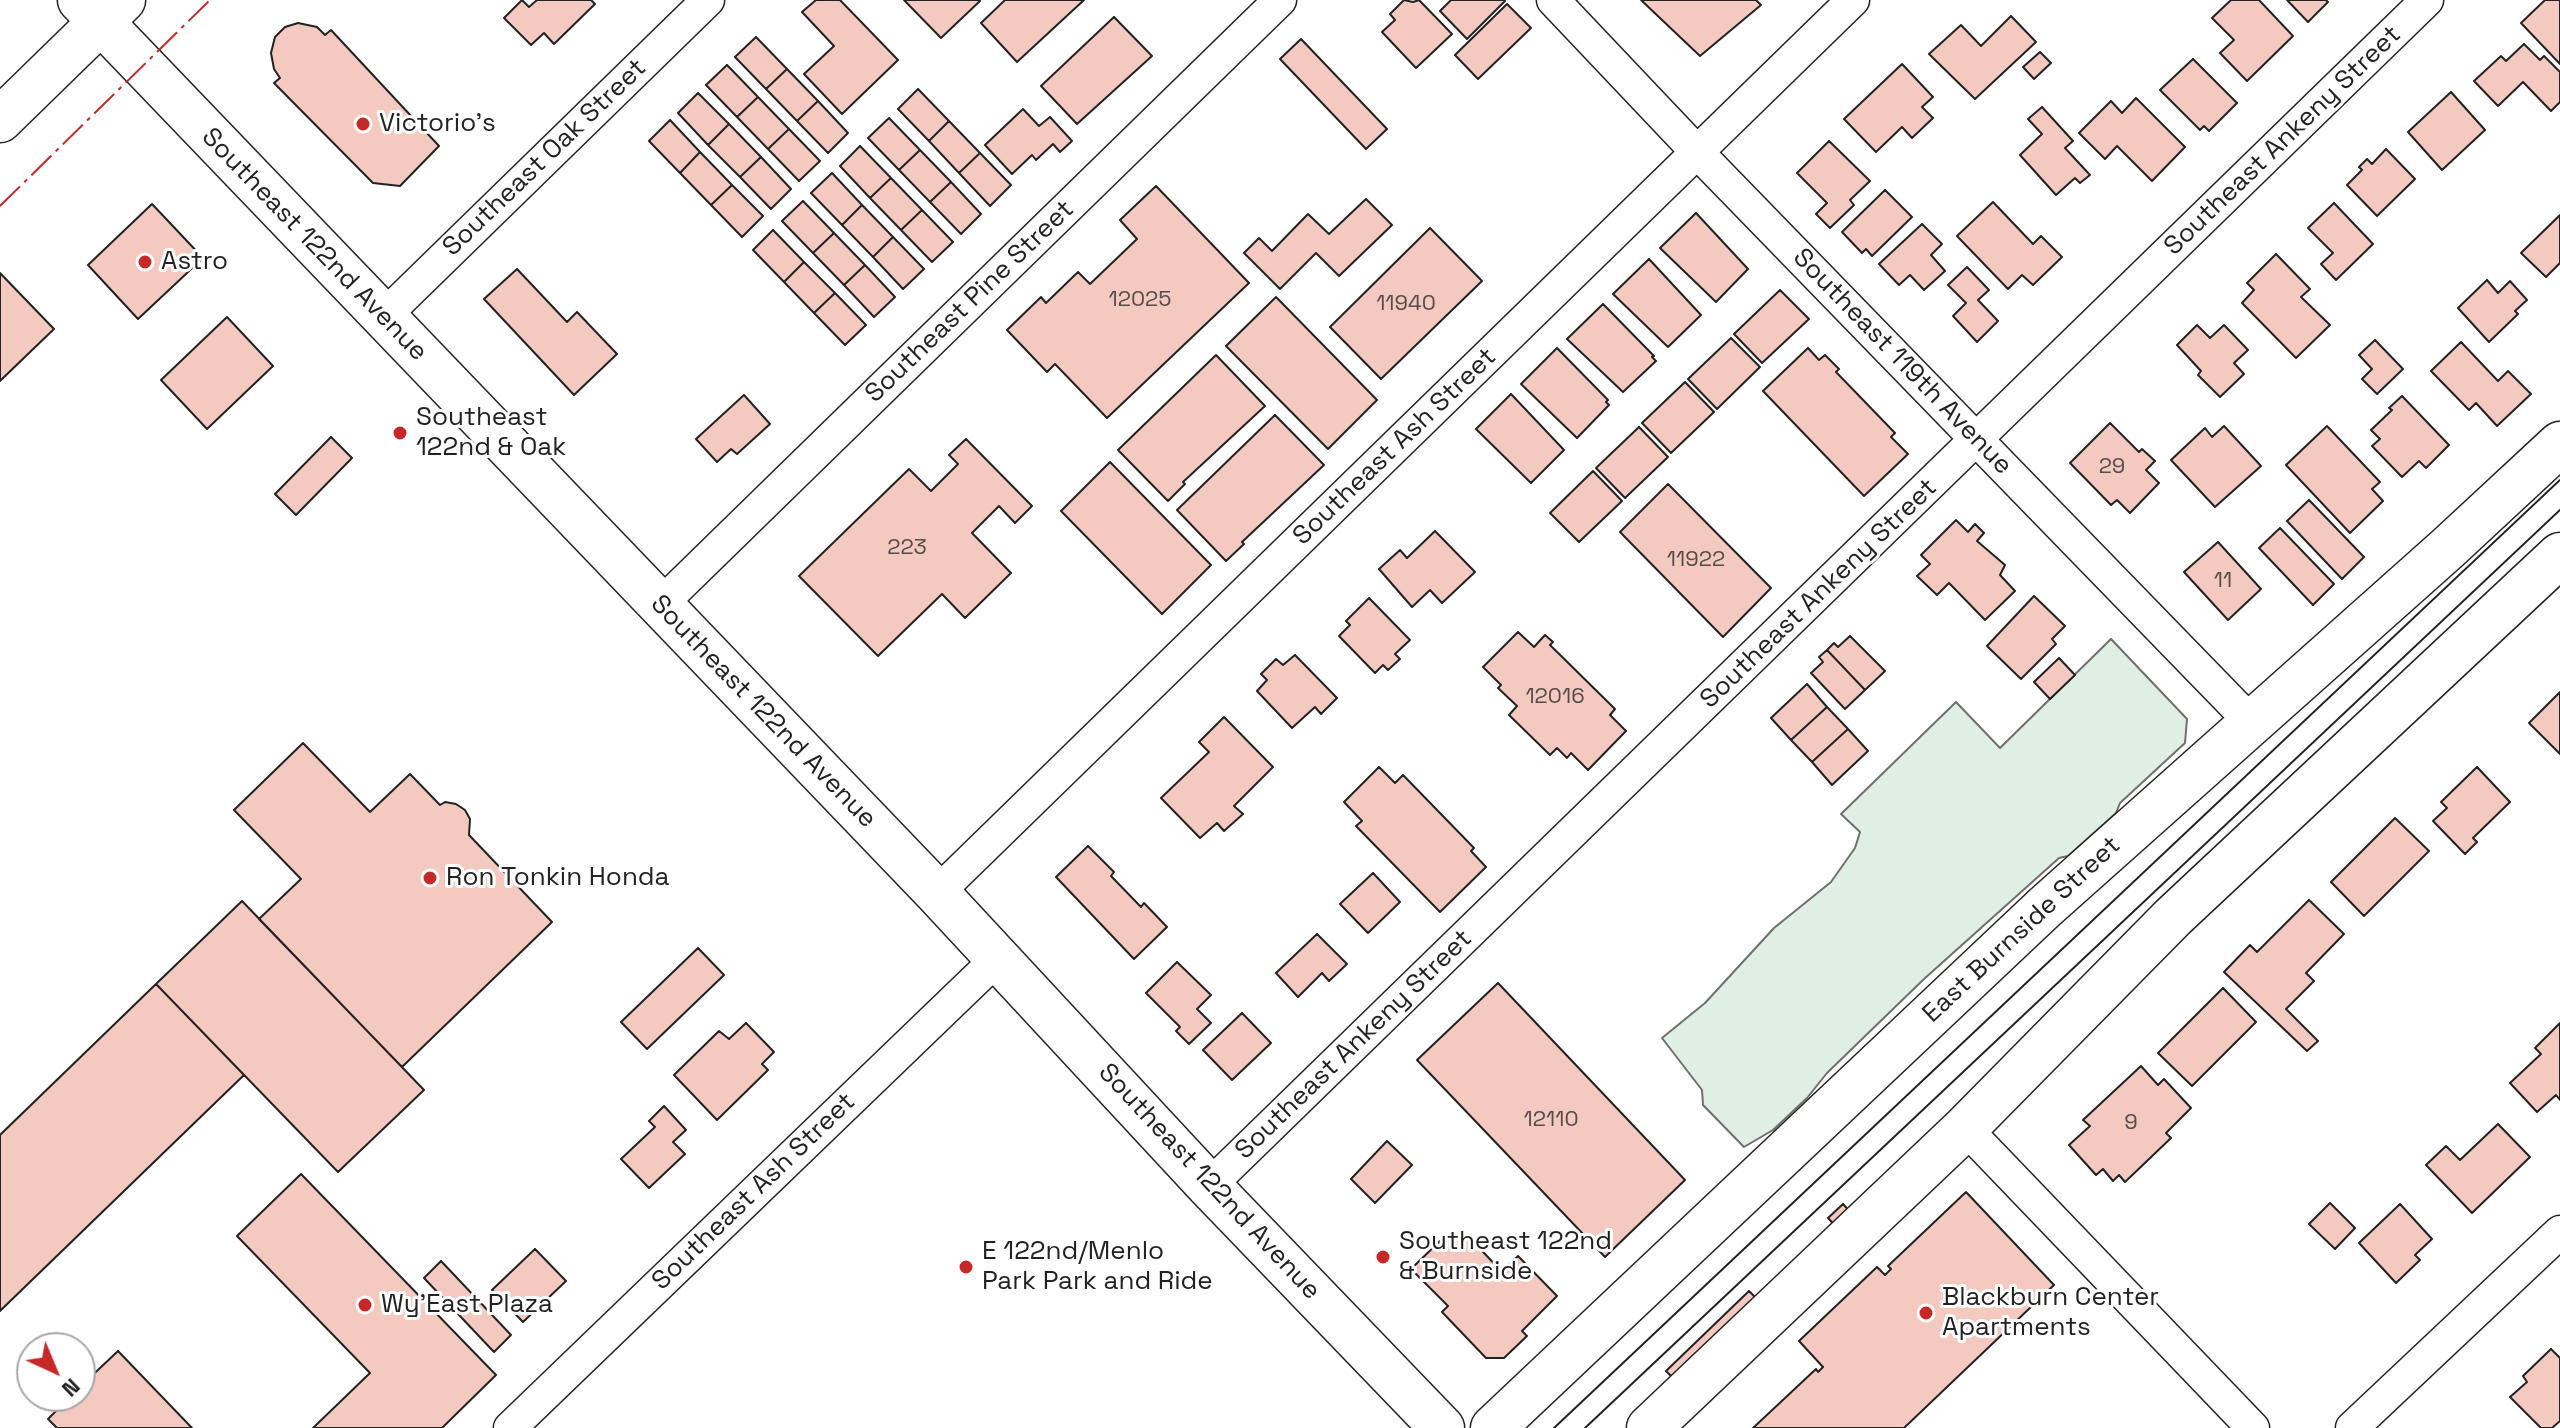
<!DOCTYPE html>
<html>
<head>
<meta charset="utf-8">
<style>
  body { margin:0 }
  #map { position:relative; width:2560px; height:1428px; overflow:hidden; background:#fff; font-family:"Space Grotesk",sans-serif }
  canvas { display:block }
  .north { position:absolute; left:16px; top:1332px; width:80px; height:80px; box-sizing:border-box; background:#fff; border:2px solid #a7a7a7; border-radius:50%; rotate:136deg; font-size:22px; font-weight:700; line-height:32px; text-align:center; color:#222 }
  .north::after { content:''; display:block; margin:auto; width:28px; height:36px; background:#c62828; clip-path:polygon(50% 0,100% 100%,50% 72%,0 100%) }
</style>
</head>
<body>
<div id="map">
<canvas width="2560" height="1428"></canvas>
<div class="north">N</div>
</div>
<script>
const c = document.querySelector('canvas').getContext('2d');
c.lineJoin = 'round';
function fill(path, color) { c.fillStyle = color; c.fill(path, 'evenodd'); }
const toPath = rows => new Path2D(rows.map(r => 'M' + r).join(''));
function stroke(path, color, width, dash) { c.strokeStyle = color; c.lineWidth = width; c.lineCap = dash ? 'butt' : 'round'; c.setLineDash(dash || []); c.stroke(path); }
function write(font, color, halo, rows, align = 'center') {
  c.font = font + ' "Space Grotesk",sans-serif'; c.lineWidth = 6; c.setLineDash([]); c.textBaseline = 'middle'; c.strokeStyle = halo; c.fillStyle = color; for (const [text, x, y, turn = 0] of rows) {
    c.save(); c.translate(x, y); c.rotate((+turn || 0) * Math.PI / 180); c.textAlign = isNaN(turn) ? turn : align; if (halo) c.strokeText(text, 0, 0); c.fillText(text, 0, 0); c.restore();
  }
}
const green = toPath([
  [2111,639,2187,719,2185,743,2120,803,2116,813,2068,856,2059,858,1924,979,1827,1073,1807,1098,1773,1130,1744,1147,1703,1105,1702,1090,1662,1038,1705,1003,1774,928,1831,882,1855,848,1860,832,1841,814,1956,702,2000,748,2111,639]
]);
fill(green, '#e0efe3');
stroke(green, '#6f6f6f', 2);
const building = toPath([
  [522,0,529,7,537,0,591,0,595,4,554,44,544,33,531,45,504,18,522,0],
  [816,0,840,0,898,60,842,114,804,74,834,46,802,12,816,0],
  [904,0,979,0,980,1,941,38,904,0],
  [1005,0,1084,0,1017,62,981,23,1005,0],
  [1404,0,1413,2,1419,0,1452,34,1416,68,1382,32,1395,20,1390,14,1404,0],
  [1451,0,1504,0,1505,1,1467,39,1440,11,1451,0],
  [1641,0,1756,0,1761,5,1700,56,1641,0],
  [2231,0,2259,0,2293,36,2247,81,2220,53,2234,40,2212,18,2231,0],
  [2287,0,2326,0,2328,2,2308,22,2287,0],
  [2545,0,2560,0,2560,64,2521,23,2545,0],
  [1507,4,1531,28,1478,79,1455,55,1507,4],
  [2011,16,2036,42,1975,99,1929,54,1961,25,1981,46,2011,16],
  [1114,17,1152,56,1077,124,1041,86,1114,17],
  [298,23,317,27,325,35,331,30,439,146,400,186,373,183,274,83,280,78,274,69,271,53,275,37,285,27,298,23],
  [756,37,787,69,766,89,735,57,756,37],
  [1301,39,1387,129,1366,149,1280,59,1301,39],
  [2524,44,2540,60,2544,56,2560,72,2560,102,2551,111,2523,82,2498,106,2474,81,2501,56,2506,61,2524,44],
  [2040,52,2051,63,2034,79,2023,67,2040,52],
  [2193,59,2237,103,2209,131,2204,126,2200,130,2160,90,2193,59],
  [1902,64,1933,97,1922,107,1933,118,1912,138,1902,127,1876,152,1844,119,1902,64],
  [727,65,758,97,737,117,706,85,727,65],
  [787,69,818,101,797,121,766,89,787,69],
  [918,89,949,121,929,141,898,109,918,89],
  [2451,92,2485,130,2442,170,2408,132,2451,92],
  [698,93,729,124,708,145,678,113,698,93],
  [758,97,789,129,768,149,737,117,758,97],
  [2136,98,2185,147,2152,181,2117,146,2105,159,2079,133,2111,101,2122,113,2136,98],
  [818,101,848,133,828,153,797,121,818,101],
  [2042,107,2073,141,2065,148,2090,175,2080,183,2075,178,2056,195,2020,155,2042,134,2028,119,2042,107],
  [1023,109,1039,126,1050,117,1072,141,1060,152,1053,144,1036,160,1032,155,1012,174,985,145,1023,109],
  [889,118,920,150,899,170,868,138,889,118],
  [670,120,700,152,680,173,649,141,670,120],
  [949,121,980,153,959,173,929,141,949,121],
  [729,124,761,157,740,177,708,145,729,124],
  [789,129,820,161,799,181,768,149,789,129],
  [1829,141,1870,181,1850,200,1854,205,1830,228,1816,214,1827,203,1797,173,1829,141],
  [860,146,891,178,870,198,840,166,860,146],
  [2386,149,2415,179,2377,216,2347,185,2362,170,2359,167,2367,159,2372,164,2386,149],
  [920,150,951,182,930,202,899,170,920,150],
  [700,152,732,185,711,205,680,173,700,152],
  [980,153,1011,185,990,206,959,173,980,153],
  [761,157,791,189,771,209,740,177,761,157],
  [832,173,862,205,842,225,811,193,832,173],
  [891,178,922,210,901,230,870,198,891,178],
  [951,182,981,214,961,234,930,202,951,182],
  [732,185,763,216,742,237,711,205,732,185],
  [1156,186,1249,283,1107,418,1055,364,1047,372,1007,330,1041,297,1046,303,1078,272,1090,284,1137,239,1120,220,1156,186],
  [1885,190,1912,217,1872,256,1866,249,1862,253,1842,232,1885,190],
  [1366,199,1392,225,1339,276,1316,253,1280,289,1244,253,1259,238,1272,251,1308,214,1329,234,1366,199],
  [803,201,834,233,813,253,782,221,803,201],
  [1993,202,2033,244,2041,236,2062,257,2033,285,2022,275,2008,289,1957,236,1993,202],
  [2334,203,2373,244,2336,280,2321,264,2333,253,2308,228,2334,203],
  [152,204,203,258,138,319,88,265,152,204],
  [862,205,893,237,873,257,842,225,862,205],
  [922,210,953,242,932,262,901,230,922,210],
  [1696,213,1748,269,1716,302,1660,248,1696,213],
  [2560,215,2560,263,2546,277,2521,253,2560,215],
  [1922,224,1942,244,1931,255,1945,271,1924,290,1910,275,1899,285,1879,264,1922,224],
  [1430,228,1482,281,1381,379,1330,327,1430,228],
  [773,230,804,262,784,282,753,250,773,230],
  [834,233,865,265,844,285,813,253,834,233],
  [893,237,924,269,903,289,873,257,893,237],
  [2276,254,2310,289,2301,297,2330,325,2296,358,2242,303,2254,290,2247,283,2276,254],
  [1649,259,1701,315,1668,347,1613,294,1649,259],
  [804,262,835,293,814,313,784,282,804,262],
  [865,265,895,297,874,317,844,285,865,265],
  [1967,267,1989,290,1978,300,1998,321,1977,342,1953,316,1966,303,1948,285,1967,267],
  [517,269,567,322,577,312,617,354,574,395,484,299,517,269],
  [0,273,54,329,0,381,0,273],
  [2487,280,2498,293,2510,281,2527,300,2515,311,2518,314,2489,342,2458,308,2487,280],
  [1780,290,1809,319,1762,363,1734,334,1780,290],
  [835,293,866,325,845,345,814,313,835,293],
  [1276,297,1377,400,1328,449,1226,346,1276,297],
  [1603,304,1654,356,1652,357,1656,361,1623,392,1567,339,1603,304],
  [227,317,273,366,207,429,161,380,227,317],
  [2197,325,2210,338,2224,325,2248,350,2234,363,2244,374,2220,397,2198,375,2201,371,2177,345,2197,325],
  [1731,338,1760,367,1717,409,1688,379,1731,338],
  [2375,340,2403,369,2377,394,2362,379,2372,369,2359,355,2375,340],
  [2461,342,2498,381,2508,371,2531,394,2497,426,2476,403,2469,410,2431,371,2461,342],
  [1557,348,1608,400,1606,402,1609,405,1577,438,1521,384,1557,348],
  [1808,348,1819,360,1825,355,1839,369,1836,372,1895,433,1891,437,1908,454,1864,496,1763,391,1808,348],
  [1216,355,1265,406,1183,482,1185,484,1168,501,1118,450,1216,355],
  [1685,382,1714,412,1671,453,1642,423,1685,382],
  [1511,394,1564,450,1531,483,1476,429,1511,394],
  [744,395,770,424,737,454,731,449,717,462,696,439,744,395],
  [2402,396,2449,445,2426,468,2419,461,2402,477,2372,446,2380,439,2371,430,2392,410,2389,408,2402,396],
  [1275,415,1324,465,1242,542,1244,544,1226,561,1177,510,1275,415],
  [2110,423,2139,452,2142,449,2155,461,2146,470,2159,483,2130,513,2117,500,2111,505,2070,463,2110,423],
  [2224,426,2261,466,2215,507,2171,460,2205,428,2212,437,2224,426],
  [2327,426,2380,482,2372,489,2383,501,2350,533,2286,465,2327,426],
  [1639,427,1668,457,1625,498,1596,468,1639,427],
  [331,437,352,458,296,515,275,494,331,437],
  [966,439,1032,506,1015,523,999,506,972,533,1011,573,965,618,942,594,878,656,799,576,909,469,931,491,958,464,949,455,966,439],
  [1110,462,1211,565,1162,614,1061,511,1110,462],
  [1593,471,1622,501,1579,542,1550,513,1593,471],
  [1668,484,1771,588,1723,637,1620,532,1668,484],
  [2309,500,2364,557,2342,579,2287,521,2309,500],
  [1956,520,1968,532,1975,524,1984,533,1977,541,2005,565,2000,575,2015,591,1985,620,1949,583,1937,595,1917,576,1930,564,1921,555,1956,520],
  [2280,528,2334,584,2313,605,2259,548,2280,528],
  [1435,531,1475,572,1442,603,1430,590,1412,607,1379,569,1400,550,1407,558,1435,531],
  [2218,542,2261,589,2228,620,2184,572,2218,542],
  [2034,596,2065,626,2052,639,2056,644,2021,679,1987,646,2034,596],
  [1369,598,1410,640,1395,654,1400,659,1388,670,1383,665,1375,673,1339,636,1350,625,1346,621,1369,598],
  [1518,632,1534,647,1545,635,1553,642,1550,645,1615,709,1610,715,1626,731,1588,770,1571,753,1567,758,1557,748,1550,755,1509,715,1517,706,1498,688,1501,685,1483,667,1518,632],
  [1850,636,1885,671,1865,690,1827,650,1834,643,1838,647,1850,636],
  [1827,650,1865,690,1845,709,1811,673,1823,662,1819,657,1827,650],
  [1295,655,1337,698,1321,714,1315,707,1292,728,1257,691,1267,680,1261,674,1276,659,1283,665,1295,655],
  [2059,658,2075,675,2050,699,2034,682,2059,658],
  [1807,684,1827,707,1791,740,1771,718,1807,684],
  [2560,692,2560,754,2529,723,2560,692],
  [1827,707,1848,729,1812,762,1791,740,1827,707],
  [1224,717,1273,767,1234,806,1243,814,1224,831,1217,823,1200,838,1161,798,1209,752,1199,742,1224,717],
  [1848,729,1868,751,1832,785,1812,762,1848,729],
  [303,743,370,812,410,774,440,805,445,802,456,804,465,810,470,819,469,835,552,922,402,1067,259,919,301,879,234,810,303,743],
  [1379,767,1395,783,1403,775,1474,848,1471,851,1486,867,1440,912,1356,826,1362,821,1344,802,1379,767],
  [2477,767,2510,802,2473,838,2477,842,2465,854,2433,821,2447,808,2441,802,2477,767],
  [2395,818,2429,851,2364,916,2331,882,2395,818],
  [1088,846,1114,872,1111,876,1141,907,1144,903,1167,927,1134,959,1056,877,1088,846],
  [1373,873,1400,902,1368,933,1340,904,1373,873],
  [2309,900,2344,934,2306,973,2314,981,2286,1009,2318,1041,2307,1051,2224,972,2250,945,2257,952,2309,900],
  [242,901,424,1090,338,1172,156,984,242,901],
  [1317,934,1347,964,1329,981,1322,973,1298,997,1276,973,1317,934],
  [698,948,724,975,647,1049,621,1022,698,948],
  [1177,962,1211,995,1197,1009,1211,1023,1189,1044,1176,1031,1180,1027,1146,993,1177,962],
  [1498,983,1685,1180,1605,1257,1417,1060,1498,983],
  [156,984,244,1075,0,1311,0,1135,156,984],
  [2223,988,2256,1022,2192,1086,2158,1053,2223,988],
  [1242,1013,1271,1043,1232,1080,1203,1050,1242,1013],
  [746,1023,774,1052,762,1064,768,1070,717,1120,674,1075,719,1031,729,1039,746,1023],
  [2560,1023,2560,1100,2556,1095,2537,1112,2510,1083,2541,1054,2535,1048,2560,1023],
  [2141,1066,2158,1085,2164,1079,2191,1108,2166,1133,2171,1138,2125,1182,2119,1175,2113,1181,2103,1169,2096,1175,2069,1145,2090,1126,2083,1120,2141,1066],
  [664,1106,686,1130,673,1142,685,1154,649,1188,621,1159,655,1127,649,1121,664,1106],
  [2498,1124,2530,1157,2472,1213,2426,1165,2446,1146,2460,1160,2498,1124],
  [1387,1141,1412,1165,1375,1203,1351,1179,1387,1141],
  [301,1174,496,1375,442,1428,313,1428,370,1373,237,1236,301,1174],
  [1966,1192,2054,1285,1904,1428,1753,1428,1816,1369,1818,1372,1823,1367,1799,1341,1877,1267,1885,1275,1891,1269,1888,1266,1966,1192],
  [2330,1203,2355,1228,2335,1249,2309,1224,2330,1203],
  [1843,1204,1855,1217,1840,1231,1828,1218,1843,1204],
  [2400,1204,2432,1239,2415,1255,2420,1260,2396,1283,2359,1243,2400,1204],
  [1444,1237,1469,1237,1502,1272,1518,1256,1557,1296,1522,1331,1527,1336,1504,1358,1486,1358,1442,1312,1448,1306,1411,1269,1444,1237],
  [535,1249,566,1281,523,1322,492,1290,535,1249],
  [441,1261,511,1335,494,1352,424,1278,441,1261],
  [1749,1291,1762,1304,1679,1384,1666,1371,1749,1291],
  [2551,1349,2560,1358,2560,1421,2552,1428,2541,1428,2510,1397,2527,1382,2523,1376,2551,1349],
  [118,1351,192,1428,57,1428,48,1419,71,1396,80,1396,80,1387,118,1351]
]);
fill(building, '#f3c9c0');
stroke(building, '#222', 2);
const street = toPath([
  [1553,0,1697,152,2252,723],
  [383,317,708,0],
  [660,605,1280,0],
  [937,893,1853,0],
  [1965,1128,2253,1428],
  [1209,1186,2427,0],
  [510,1428,998,958],
  [2352,1428,2560,1232]
]);
const secondary = toPath([
  [1493,1428,2045,907,2448,548,2560,444],
  [1649,1428,1965,1128,2173,917,2560,555]
]);
const primary = toPath([
  [80,0,937,893,1209,1186,1442,1428],
  [0,120,123,0]
]);
stroke(street, '#222', 35);
stroke(secondary, '#222', 47);
stroke(primary, '#222', 47);
stroke(street, '#fff', 32);
stroke(secondary, '#fff', 44);
stroke(primary, '#fff', 44);
stroke(toPath([
  [1554,1428,2560,480],
  [1585,1428,2560,510]
]), '#222', 2);
stroke(toPath([
  [0,206,210,0]
]), '#c62828', 2, [28, 6, 4, 6]);
for (const [x, y, r, color] of [
  [363,124,8,"#c62828"],
  [145,262,8,"#c62828"],
  [400,433,8,"#c62828"],
  [430,878,8,"#c62828"],
  [1383,1257,8,"#c62828"],
  [966,1267,8,"#c62828"],
  [365,1305,8,"#c62828"],
  [1926,1313,8,"#c62828"]
]) { const dot = new Path2D(); dot.arc(x, y, r, 0, 2 * Math.PI); c.fillStyle = color; c.fill(dot); stroke(dot, '#fff', 3); }
write('22px', '#564c4a', null, [
  ["12025",1140,300],
  ["11940",1406,304],
  ["29",2112,467],
  ["223",907,548],
  ["11922",1696,560],
  ["11",2223,581],
  ["12016",1555,697],
  ["12110",1551,1120],
  ["9",2131,1123]
]);
write('26px', '#222', '#fff', [
  ["Victorio's",379,124],
  ["Astro",161,262],
  ["Southeast",416,418],
  ["122nd & Oak",416,448],
  ["Ron Tonkin Honda",446,878],
  ["Southeast 122nd",1399,1242],
  ["& Burnside",1399,1272],
  ["E 122nd/Menlo",982,1252],
  ["Park Park and Ride",982,1282],
  ["Blackburn Center",1942,1298],
  ["Apartments",1942,1328],
  ["Wy’East Plaza",381,1305]
], 'left');
write('26px', '#222', '#fff', [
  ["Southeast Ankeny Street",2283,141,-44],
  ["Southeast Oak Street",545,158,-44],
  ["Southeast 122nd Avenue",314,245,46],
  ["Southeast Pine Street",970,302,-44],
  ["Southeast 119th Avenue",1902,362,46],
  ["Southeast Ash Street",1395,447,-44],
  ["Southeast Ankeny Street",1819,594,-44],
  ["Southeast 122nd Avenue",763,712,46],
  ["East Burnside Street",2022,930,-43],
  ["Southeast Ankeny Street",1354,1045,-44],
  ["Southeast 122nd Avenue",1209,1182,47],
  ["Southeast Ash Street",754,1192,-44]
]);
</script>
</body>
</html>
